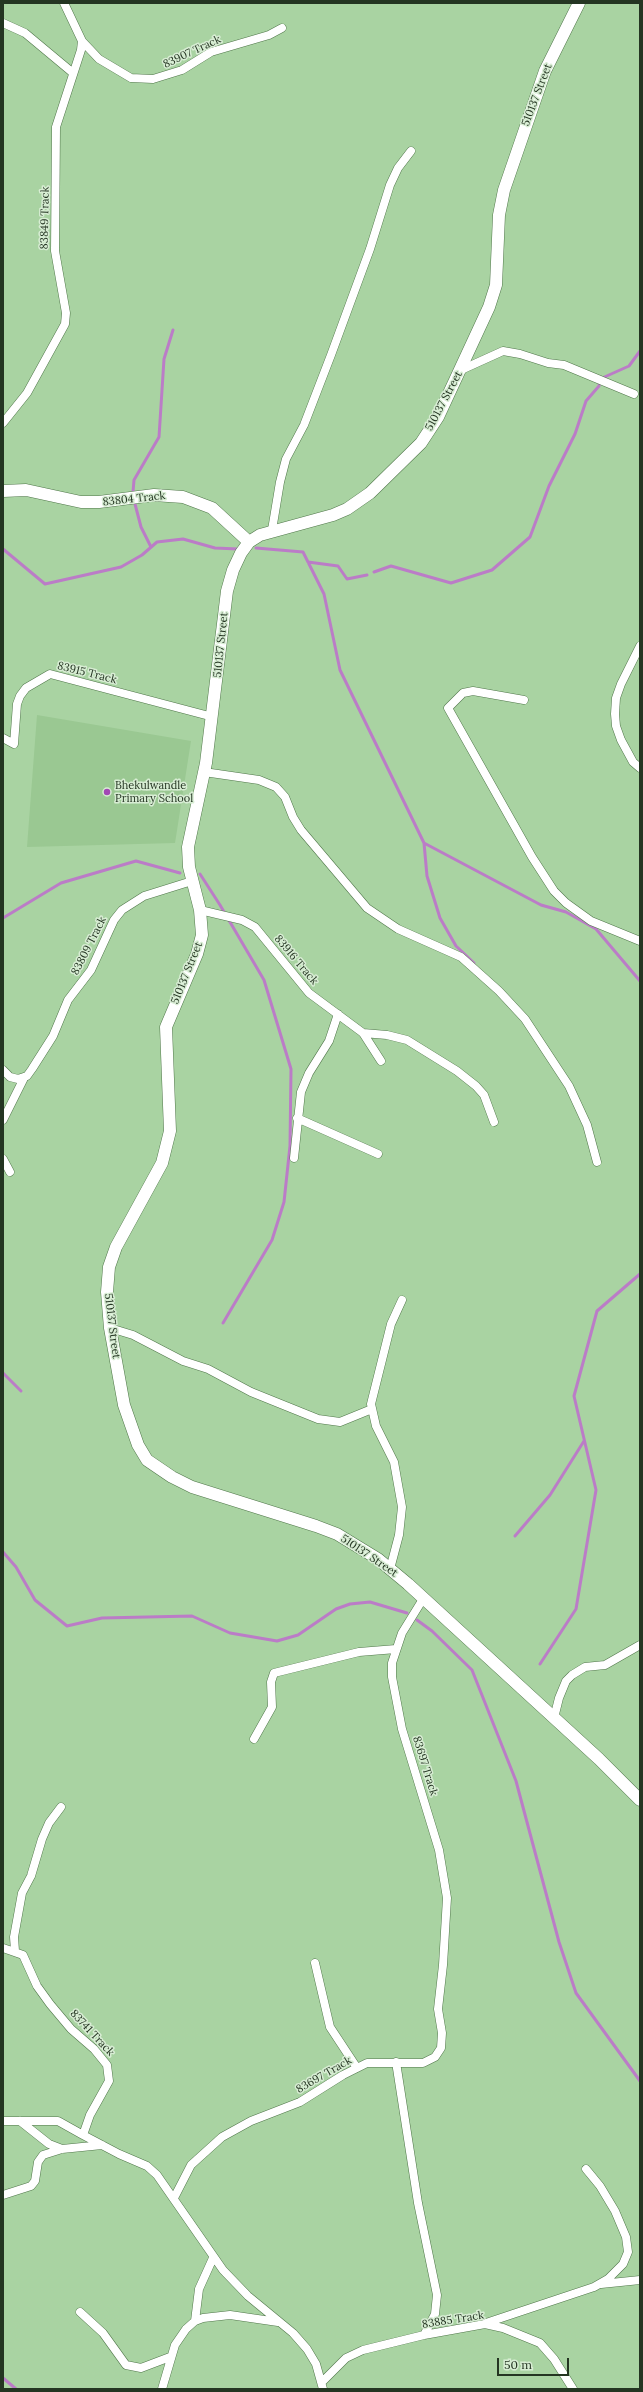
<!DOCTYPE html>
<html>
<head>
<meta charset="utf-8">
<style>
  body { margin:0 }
  #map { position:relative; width:643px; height:2392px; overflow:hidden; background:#a9d3a2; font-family:Lora,serif }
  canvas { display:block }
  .frame { position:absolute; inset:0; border:4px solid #243522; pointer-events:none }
  .scale { position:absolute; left:497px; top:2358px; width:72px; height:18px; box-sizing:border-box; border:2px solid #243522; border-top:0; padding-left:5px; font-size:12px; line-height:14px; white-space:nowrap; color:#243522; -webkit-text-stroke:3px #d8edd4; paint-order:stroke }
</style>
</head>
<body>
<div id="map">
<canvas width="643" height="2392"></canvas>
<div class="frame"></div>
<div class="scale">50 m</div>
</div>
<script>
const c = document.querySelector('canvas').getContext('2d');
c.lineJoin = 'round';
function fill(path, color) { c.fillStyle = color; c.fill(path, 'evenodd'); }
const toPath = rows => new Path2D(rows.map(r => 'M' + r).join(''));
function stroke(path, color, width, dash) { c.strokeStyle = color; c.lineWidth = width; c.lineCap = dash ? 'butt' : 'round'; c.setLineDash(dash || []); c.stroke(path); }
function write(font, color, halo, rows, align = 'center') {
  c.font = font + ' Lora,serif'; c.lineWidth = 3; c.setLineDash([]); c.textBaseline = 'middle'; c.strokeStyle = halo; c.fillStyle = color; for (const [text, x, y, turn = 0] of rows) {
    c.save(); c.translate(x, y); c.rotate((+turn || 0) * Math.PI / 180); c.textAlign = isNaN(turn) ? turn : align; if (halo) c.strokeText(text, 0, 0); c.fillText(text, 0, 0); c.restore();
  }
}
fill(toPath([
  [37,715,191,741,175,843,27,847]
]), '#9ac892');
stroke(toPath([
  [133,492,134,480,159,437,164,359,173,330],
  [135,504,141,527,151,547],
  [256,548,303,552,324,594,340,670,424,843,427,876,440,918,456,946,474,963],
  [3,549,45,584,121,567,142,555,157,542,183,539,215,548,238,549],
  [308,562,338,566,347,579,367,575],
  [374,572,391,566,451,583,492,570,530,537,549,486,575,434,586,401,599,386,600,379,629,366,640,351],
  [424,843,541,905,566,912,596,929,640,981],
  [200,874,220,905,264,980,291,1069,290,1146,284,1202,272,1240,223,1323],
  [3,918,61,883,136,861,180,873],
  [3,1373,21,1391],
  [515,1536,550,1495,584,1441],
  [3,1552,16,1567,35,1600,67,1626,102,1618,192,1616,230,1633,277,1641,298,1635,336,1609,350,1604,370,1602,407,1613],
  [417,1620,432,1631,472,1670,516,1781,559,1942,576,1993,640,2081],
  [540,1664,576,1609,596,1490,574,1396,597,1311,640,1274],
  [3,2378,16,2389]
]), '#bb7cc7', 3);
const street = toPath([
  [3,23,25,33,73,73],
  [82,41,99,59,131,78,153,79,182,70,211,52,269,35,282,28],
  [461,370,503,351,520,354,548,363,564,365,634,394],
  [3,423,27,393,65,324,66,313,55,251,56,127,81,50,82,41,64,3],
  [272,530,280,482,286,459,304,425,331,355,370,249,390,185,398,168,411,151],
  [640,646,621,684,616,698,615,714,616,726,621,740,633,762,640,768],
  [524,700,473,691,463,693,448,708,532,857,554,891,566,903,591,921,640,941],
  [3,738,14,744,17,704,20,696,26,688,50,674,213,717],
  [204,772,259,780,276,787,285,797,293,817,301,830,367,908,398,929,461,957,499,991,525,1019,569,1086,587,1125,597,1162],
  [200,910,242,920,255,927,309,993,363,1033,381,1061],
  [363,1033,387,1035,407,1040,457,1071,476,1086,484,1095,494,1122],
  [3,1070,10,1077,18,1079,27,1076,32,1069,53,1036,68,1000,91,970,114,920,122,910,144,896,192,881],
  [297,1118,378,1154],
  [3,1120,24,1078],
  [294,1158,301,1092,309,1073,329,1041,338,1014],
  [3,1159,10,1172],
  [110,1328,133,1335,183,1361,208,1369,251,1392,318,1419,340,1422,372,1409],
  [390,1569,399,1535,402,1507,394,1462,376,1426,371,1404,391,1324,402,1300],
  [554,1718,559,1698,566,1681,572,1675,585,1667,605,1665,640,1645],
  [254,1739,272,1707,271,1682,274,1673,359,1652,396,1649],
  [3,1948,23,1955,37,1986,50,2004,71,2029,94,2049,107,2065,109,2081,90,2115,83,2135,119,2154,147,2166,157,2175,223,2270,248,2296,293,2333,307,2349,316,2364,323,2389],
  [15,1951,14,1937,22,1893,31,1876,42,1839,49,1823,61,1807],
  [315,1963,330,2027,357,2068],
  [396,2062,418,2203,437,2295,435,2314,424,2335],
  [3,2121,58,2121,83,2135],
  [20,2121,49,2144,62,2149],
  [3,2195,31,2186,35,2181,38,2162,43,2155,62,2149,102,2145],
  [174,2198,191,2165,222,2137,251,2121,300,2102,343,2075,367,2063,423,2063,435,2057,441,2048,442,2033,438,2009,443,1965,447,1898,439,1850,402,1729,392,1677,392,1663,402,1633,423,1599],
  [601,2284,640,2280],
  [80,2312,103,2333,126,2365,141,2368,170,2357],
  [195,2321,199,2289,213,2258],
  [486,2323,594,2287,608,2279,623,2264,628,2252,626,2237,615,2211,600,2186,586,2169],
  [322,2382,346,2358,363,2350,424,2335,485,2324,503,2328,540,2343,554,2359,573,2389],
  [162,2389,175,2345,186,2329,195,2321,203,2318,230,2315,278,2322]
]);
const secondary = toPath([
  [579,3,545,71,504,190,499,215,496,285,489,307,438,417,421,443,370,493,347,509,333,515,260,535,249,542,241,553,233,570,227,591,206,763,188,847,189,867,200,910,202,935,197,954,166,1027,170,1131,162,1163,116,1247,109,1267,107,1292,110,1328,124,1405,138,1445,147,1460,172,1477,192,1487,316,1526,337,1534,378,1559,408,1584,599,1759,640,1800],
  [3,491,26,490,81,502,99,502,154,495,183,497,212,508,249,542]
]);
stroke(street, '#50774a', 9);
stroke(secondary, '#50774a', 13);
stroke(street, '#fff', 8);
stroke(secondary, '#fff', 12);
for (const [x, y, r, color] of [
  [107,792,4,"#a248b4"]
]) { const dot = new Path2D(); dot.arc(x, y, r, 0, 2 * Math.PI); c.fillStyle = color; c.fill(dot); stroke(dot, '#d8edd4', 1.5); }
write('11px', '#243522', '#d8edd4', [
  ["83907 Track",192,52,-25],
  ["510137 Street",537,95,-69],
  ["83849 Track",45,218,-89],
  ["510137 Street",444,401,-62],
  ["83804 Track",134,499,-6],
  ["510137 Street",221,645,-84],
  ["83915 Track",87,673,14],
  ["83809 Track",89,946,-63],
  ["83916 Track",296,960,50],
  ["510137 Street",187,973,-68],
  ["510137 Street",112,1326,83],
  ["510137 Street",369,1556,34],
  ["83697 Track",425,1766,73],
  ["83741 Track",92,2033,47],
  ["83697 Track",324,2075,-30],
  ["83885 Track",453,2320,-9]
]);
write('11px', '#243522', '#d8edd4', [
  ["Bhekulwandle",115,786],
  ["Primary School",115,799]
], 'left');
</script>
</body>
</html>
